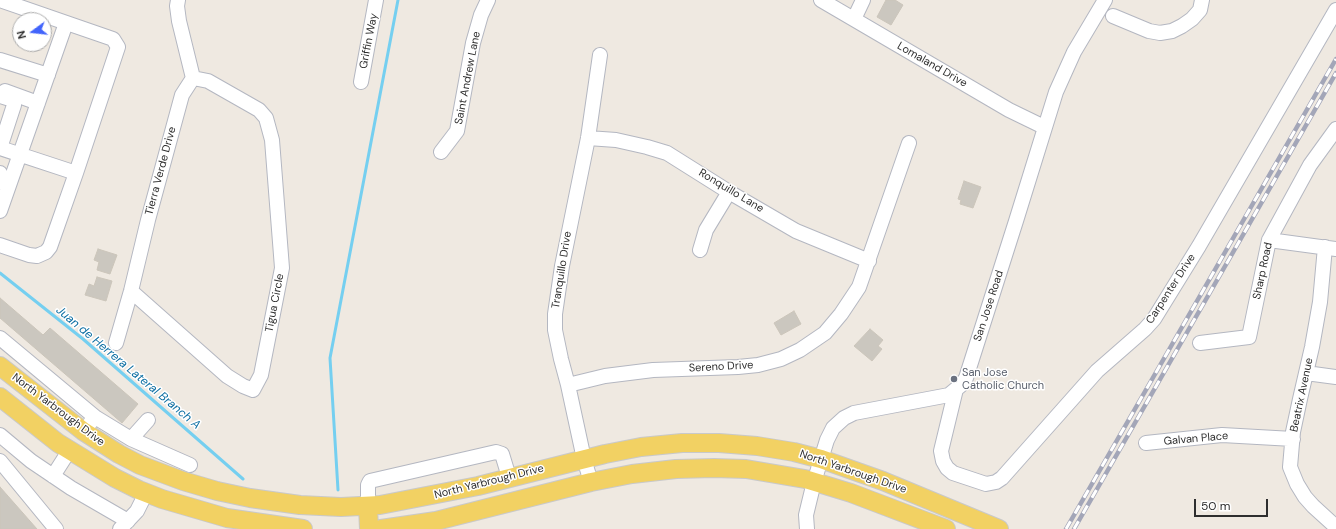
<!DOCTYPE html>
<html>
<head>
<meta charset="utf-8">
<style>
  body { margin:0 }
  #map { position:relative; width:1336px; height:529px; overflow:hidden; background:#efe9e1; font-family:"DM Sans",sans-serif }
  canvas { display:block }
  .north { position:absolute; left:12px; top:12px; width:40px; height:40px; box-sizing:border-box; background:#fff; border:1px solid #ababab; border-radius:50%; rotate:255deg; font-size:11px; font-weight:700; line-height:16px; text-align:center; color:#2e2e2e }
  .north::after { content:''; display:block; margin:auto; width:14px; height:18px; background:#4264fb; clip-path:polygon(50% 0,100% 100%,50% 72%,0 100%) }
  .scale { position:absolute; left:1194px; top:499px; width:74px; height:18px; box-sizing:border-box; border:2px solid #2e2e2e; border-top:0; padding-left:5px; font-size:12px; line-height:14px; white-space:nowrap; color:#2e2e2e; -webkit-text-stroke:3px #fff; paint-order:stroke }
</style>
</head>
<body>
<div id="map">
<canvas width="1336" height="529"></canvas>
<div class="north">N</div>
<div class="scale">50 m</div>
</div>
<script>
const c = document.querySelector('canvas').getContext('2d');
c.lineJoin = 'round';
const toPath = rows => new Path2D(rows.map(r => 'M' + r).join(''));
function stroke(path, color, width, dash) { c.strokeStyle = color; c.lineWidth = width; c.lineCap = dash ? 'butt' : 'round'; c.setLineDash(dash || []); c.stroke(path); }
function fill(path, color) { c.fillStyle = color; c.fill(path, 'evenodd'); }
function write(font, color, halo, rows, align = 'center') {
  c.font = font + ' "DM Sans",sans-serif'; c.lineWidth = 3; c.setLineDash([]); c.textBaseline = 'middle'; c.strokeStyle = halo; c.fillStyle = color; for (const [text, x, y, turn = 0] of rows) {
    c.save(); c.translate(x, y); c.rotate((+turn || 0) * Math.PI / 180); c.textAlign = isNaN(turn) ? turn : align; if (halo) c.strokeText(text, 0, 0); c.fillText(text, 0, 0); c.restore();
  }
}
stroke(toPath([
  [0,273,83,339,243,479],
  [338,490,330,358,398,0]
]), '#75cff0', 3);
const building = toPath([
  [886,0,895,0,903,5,891,25,877,17,886,0],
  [964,181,981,187,973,208,960,204,961,200,958,199,964,181],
  [98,249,117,255,110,274,97,270,99,262,94,260,98,249],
  [97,277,112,281,106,301,85,295,89,284,94,286,97,277],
  [0,298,43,335,50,328,138,404,122,423,0,318,0,298],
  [794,311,801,324,781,335,774,323,794,311],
  [870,329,883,340,878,346,882,349,872,361,854,346,870,329],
  [0,487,37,529,0,529,0,487]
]);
fill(building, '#cbc7bf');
stroke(building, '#cbc5ba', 1);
const minor = toPath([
  [0,0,113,39,118,47,76,173,50,247,46,252,37,256,29,255,0,245],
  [821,0,1009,110,1044,127],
  [1113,16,1149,31,1160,33,1172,31,1182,26,1192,19,1200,10,1202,0],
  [854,19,863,0],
  [0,60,48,75],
  [361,82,376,0],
  [5,91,38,103],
  [0,96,10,99,13,101,14,105,0,148],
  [588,138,616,140,647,147,667,153,729,192,796,231,869,261],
  [0,148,76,173],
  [441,152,457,131,473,43,481,15,488,0],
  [0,173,0,182],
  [0,211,66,23],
  [1269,240,1336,249],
  [1325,247,1320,302,1312,347,1300,399,1293,432,1290,467,1297,484,1305,497,1313,506,1336,527],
  [700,250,706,230,729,192],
  [131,291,227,376,243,386,253,390,261,375,282,268,272,140,266,118,259,110,208,81,193,78],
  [0,338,95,417],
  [116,343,131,291,148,220,182,95,193,78,179,21,177,6,178,0],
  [1200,343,1249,337,1269,240,1310,165,1336,129],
  [1306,373,1336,377],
  [568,385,605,376,653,370,738,367,758,365,781,359,800,350,825,333,841,314,859,287,909,143],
  [956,389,941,451,943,461,947,468,953,473,986,484,996,482,1002,478,1097,371,1145,329,1154,319,1199,246,1336,10],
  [90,423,95,417,131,439,148,420],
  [0,435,31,461,71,488,128,521],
  [131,439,190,465],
  [1146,443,1222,435,1293,439],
  [0,461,56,529],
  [53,476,69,451],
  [591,482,584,459,568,385,561,359,555,330,555,314,562,266,588,138,600,55],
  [368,506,368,485,370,481,496,452,502,454,509,477],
  [120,529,137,511,146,493],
  [807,529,806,515,814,482,827,440,833,428,844,418,854,413,949,395,961,385,966,378,1016,221,1056,92,1074,52,1105,0]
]);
const major = toPath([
  [0,366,83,431,119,454,140,465,183,481,217,491,250,498,300,505,341,507,380,505,478,486,605,454,641,447,682,443,719,443,757,446,794,452,821,459,883,481,999,529],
  [0,397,58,443,115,478,139,490,162,499,227,518,303,529],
  [368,506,369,529],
  [381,529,436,521,591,482,632,474,676,469,714,468,746,469,805,479,851,493,946,529]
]);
stroke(minor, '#b4b7c1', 16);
stroke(major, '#c9c9c9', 20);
stroke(minor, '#fff', 14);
stroke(major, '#f2d163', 18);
const rail = toPath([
  [1066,529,1336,59],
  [1074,529,1336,73]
]);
stroke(rail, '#a3a6b8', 4.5);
stroke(rail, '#fff', 3, [9]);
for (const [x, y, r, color] of [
  [954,379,4,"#6b7280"]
]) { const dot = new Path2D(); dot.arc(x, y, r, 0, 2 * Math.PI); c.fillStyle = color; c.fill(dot); stroke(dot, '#fff', 1.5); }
write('11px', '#2e2e2e', '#fff', [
  ["Griffin Way",369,41,-79],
  ["Lomaland Drive",932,65,30],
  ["Saint Andrew Lane",468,78,-79],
  ["Tierra Verde Drive",161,171,-75],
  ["Ronquillo Lane",731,191,31],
  ["Tranquillo Drive",562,270,-81],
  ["Sharp Road",1263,271,-78],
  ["Carpenter Drive",1171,289,-57],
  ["Tigua Circle",275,303,-79],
  ["San Jose Road",989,306,-72],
  ["Sereno Drive",721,367,-3],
  ["Beatrix Avenue",1302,395,-78],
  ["North Yarbrough Drive",58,410,37],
  ["Galvan Place",1196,439,-5],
  ["North Yarbrough Drive",853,472,19],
  ["North Yarbrough Drive",489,482,-14]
]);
write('11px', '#5b616d', '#fff', [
  ["San Jose",962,373],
  ["Catholic Church",962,386]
], 'left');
write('italic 12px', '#0d6fa3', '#fff', [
  ["Juan de Herrera Lateral Branch A",128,368,40]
]);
</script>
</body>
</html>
